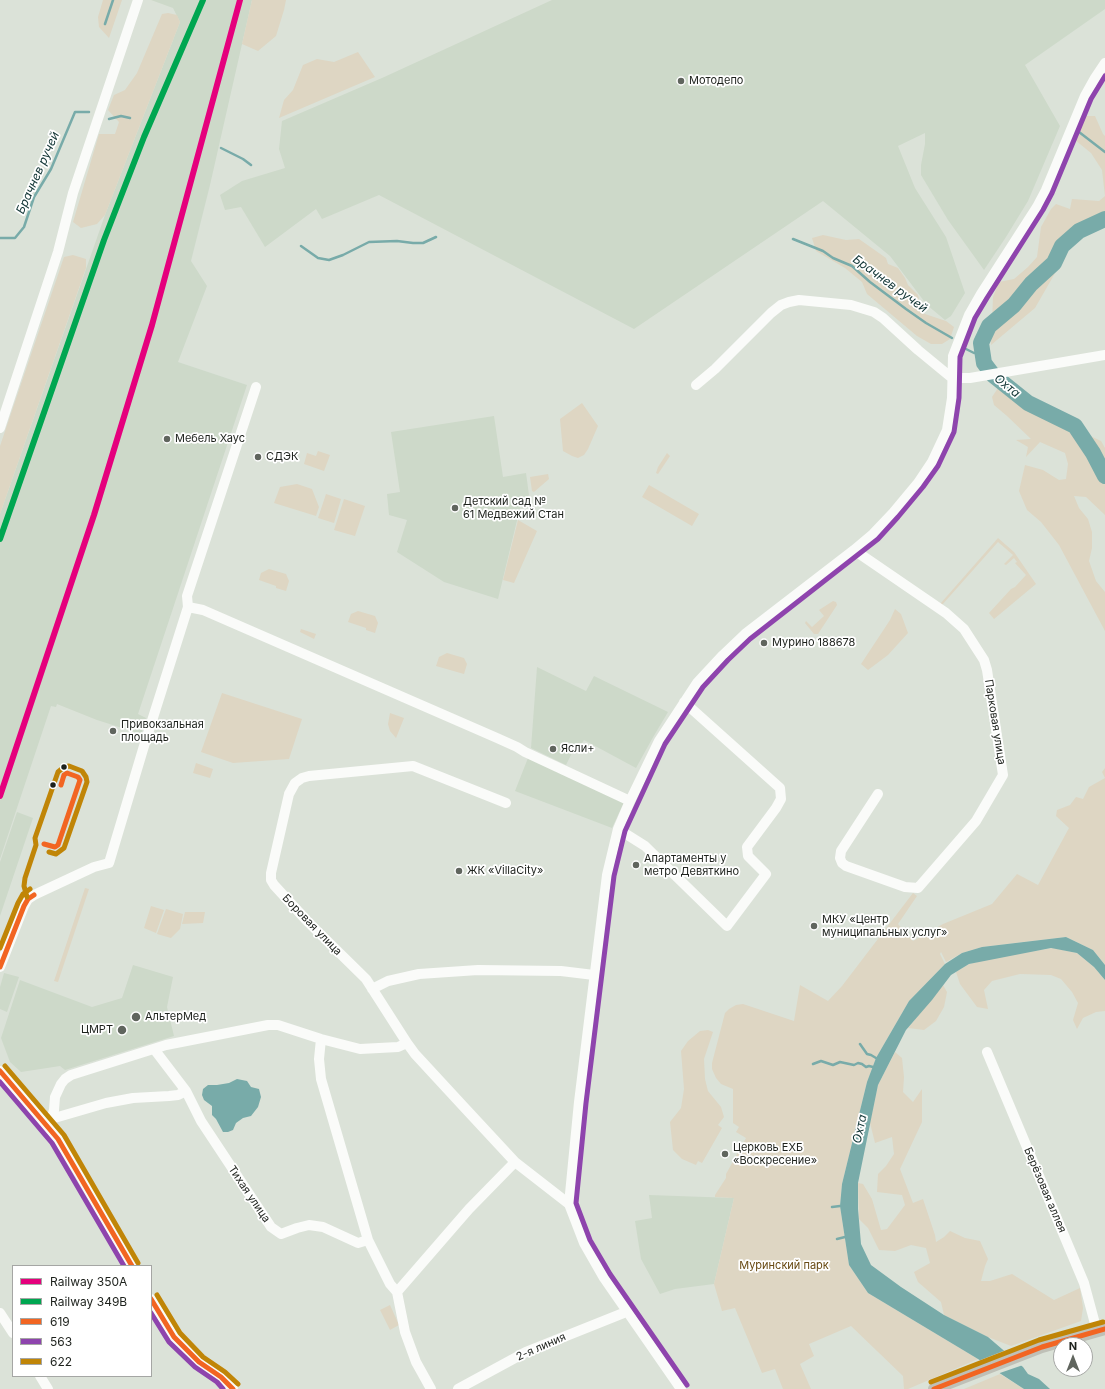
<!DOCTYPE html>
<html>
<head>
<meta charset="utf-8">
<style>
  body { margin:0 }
  #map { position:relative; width:1105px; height:1389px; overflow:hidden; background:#dbe2d8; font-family:Inter,sans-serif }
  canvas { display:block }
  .legend { position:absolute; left:12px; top:1265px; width:140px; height:112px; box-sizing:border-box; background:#fff; border:1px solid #a5a6a4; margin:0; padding:5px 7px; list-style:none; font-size:12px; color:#1d211c }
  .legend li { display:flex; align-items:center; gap:8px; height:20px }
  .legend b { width:20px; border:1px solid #a5a6a4 }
  .north { position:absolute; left:1053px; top:1337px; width:40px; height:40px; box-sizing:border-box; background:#fff; border:1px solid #a5a6a4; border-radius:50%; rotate:0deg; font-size:11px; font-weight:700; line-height:16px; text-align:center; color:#1d211c }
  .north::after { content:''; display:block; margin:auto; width:14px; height:18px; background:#60655e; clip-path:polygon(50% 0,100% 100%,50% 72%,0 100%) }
</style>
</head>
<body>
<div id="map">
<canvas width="1105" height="1389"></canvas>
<ul class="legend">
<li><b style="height:5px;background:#e5007d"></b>Railway 350А</li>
<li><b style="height:5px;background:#00a651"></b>Railway 349В</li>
<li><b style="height:5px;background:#f26522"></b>619</li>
<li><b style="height:5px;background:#8e44ad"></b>563</li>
<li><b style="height:5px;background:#c08507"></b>622</li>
</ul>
<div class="north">N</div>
</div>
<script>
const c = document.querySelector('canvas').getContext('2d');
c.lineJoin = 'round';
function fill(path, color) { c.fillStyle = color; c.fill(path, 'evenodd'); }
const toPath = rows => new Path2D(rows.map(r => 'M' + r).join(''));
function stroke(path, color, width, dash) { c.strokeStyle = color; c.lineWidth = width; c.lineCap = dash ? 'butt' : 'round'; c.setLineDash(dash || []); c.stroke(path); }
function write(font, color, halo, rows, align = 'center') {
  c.font = font + ' Inter,sans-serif'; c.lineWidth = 3.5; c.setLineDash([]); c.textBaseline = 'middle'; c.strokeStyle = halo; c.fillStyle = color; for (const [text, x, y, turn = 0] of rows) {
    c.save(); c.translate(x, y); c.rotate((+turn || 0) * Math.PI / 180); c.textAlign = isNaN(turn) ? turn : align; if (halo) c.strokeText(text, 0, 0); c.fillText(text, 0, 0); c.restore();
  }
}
fill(toPath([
  [151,0,252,0,210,185,191,261,207,286,178,362,247,385,138,714,146,718,141,734,97,720,57,704,56,707,51,706,0,859,0,514,105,215,180,22,173,8],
  [552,0,1105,0,1105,9,1025,65,1060,126,1028,201,1006,237,984,270,948,220,921,175,921,165,925,144,925,133,898,146,915,188,946,237,965,293,951,316,945,320,927,305,890,256,823,201,634,329,379,195,322,219,316,209,265,247,241,207,225,210,220,195,242,181,285,168,279,149,282,121,382,78],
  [494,416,503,477,526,473,529,495,521,504,498,599,444,582,397,552,407,520,389,515,387,494,400,492,391,432],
  [537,667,586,691,594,676,668,712,652,739,636,768,584,740,579,748,574,749,566,765,531,748],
  [528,758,624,802,612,828,515,791],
  [17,812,33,818,0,916,0,862],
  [133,965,173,977,167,1007,174,1036,65,1070,60,1066,21,1072,10,1062,1,1038,20,980,92,1007,122,998],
  [4,973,19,977,7,1012,0,1009,0,987],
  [649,1195,734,1198,714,1284,675,1289,660,1294,641,1259,635,1221,652,1218]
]), '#cdd9c9');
fill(toPath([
  [103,0,122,0,109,38,99,27,98,17],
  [252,0,286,0,284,10,276,36,258,51,242,44],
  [168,13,177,15,180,22,105,215,97,224,81,228,73,222,99,134,115,134,119,122,108,110,114,95,125,90,137,73,162,14],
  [358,52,375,77,279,118,284,100,293,90,303,65,317,59,334,62],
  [1086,116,1095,116,1103,134,1105,136,1105,223,1077,235,1035,308,991,345,993,297,999,282,1014,279,1028,267,1037,257,1041,227,1051,209,1056,204,1070,209,1072,199,1099,201,1105,196,1102,170,1091,153,1075,140,1075,133],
  [823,235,846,240,859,239,886,258,888,264,898,268,905,278,908,285,918,295,922,313,946,321,954,327,950,339,942,344,931,344,917,336,867,294,862,282,845,268,816,251,812,238],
  [73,255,86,259,86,268,0,514,0,446,64,257],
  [998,388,1018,402,1101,441,1105,448,1105,515,1086,497,1074,496,1079,508,1088,519,1092,532,1092,548,1089,561,1096,581,1105,592,1105,631,1059,545,1041,522,1027,510,1019,491,1025,465,1043,470,1059,480,1066,479,1068,464,1065,453,1040,442,1026,457,1028,447,1016,440,1031,439,1007,416,994,405,992,397],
  [582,403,598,426,588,449,584,455,578,458,572,456,563,451,560,419],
  [318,451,330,455,324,471,304,464,307,453,316,456],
  [667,453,670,456,658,474,656,473,658,467],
  [548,474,549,479,534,492,532,491,530,477],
  [297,484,312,489,319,507,316,516,274,503,280,487],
  [649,485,699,514,692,526,642,497],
  [326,494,341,499,334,523,318,518],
  [344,499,365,506,355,536,334,530],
  [518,520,537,531,514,583,503,580],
  [998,538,1014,552,1036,584,994,619,989,613,1011,589,1015,587,1026,575,1015,563,1017,562,1014,558,1006,565,1004,564,1013,555,998,542,942,605,940,604],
  [269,569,286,574,289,581,286,591,276,588,276,586,259,580,261,573],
  [833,601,836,602,837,605,818,634,814,634,805,623,806,621,812,627,824,616,819,610],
  [895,609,901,614,908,633,888,655,868,670,861,664,890,620],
  [358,611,375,616,378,623,375,633,366,630,366,628,348,622,351,614],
  [301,629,316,634,314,639,300,632],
  [447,653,464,658,467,664,464,674,436,666,439,657],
  [222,693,302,719,289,759,233,763,201,752],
  [390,713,404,718,396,738,390,731,388,724],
  [196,763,213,769,210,778,193,773],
  [1105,768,1105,965,1093,950,1066,937,982,947,962,953,946,962,941,952,940,954,945,964,909,1001,876,1058,867,1082,842,1184,840,1206,849,1265,868,1293,978,1359,908,1389,904,1389,903,1376,851,1326,809,1344,814,1356,800,1364,811,1389,783,1389,775,1369,762,1373,735,1308,722,1311,714,1284,734,1198,715,1197,715,1195,726,1178,726,1174,746,1138,736,1132,739,1127,733,1123,733,1089,721,1084,716,1078,712,1069,712,1063,725,1013,729,1009,736,1005,743,1004,794,1021,800,985,828,1001,842,986,913,893,917,896,898,924,913,941,943,924,992,904,1017,874,1038,885,1069,828,1056,816,1057,810,1070,805,1076,797,1083,799,1089,787,1105,778,1102,772],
  [85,888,89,889,58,982,54,981],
  [151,906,164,910,156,933,144,928],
  [166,909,183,914,180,929,171,938,157,934],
  [185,912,205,912,203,923,182,924],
  [1053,948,1077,953,1094,967,1105,980,1105,1011,1096,1012,1083,1018,1077,1029,1073,1020,1078,1003,1072,992,1061,979,1051,975,1020,974,992,981,984,990,988,1009,977,1007,960,984,956,972,969,964,997,957],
  [943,985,947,992,944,1007,936,1021,924,1030,908,1028],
  [708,1030,713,1032,704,1059,705,1079,708,1091,721,1107,724,1117,718,1125,722,1128,702,1163,698,1161,696,1165,682,1159,673,1150,670,1122,681,1108,684,1089,681,1051,688,1041,700,1031],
  [895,1052,902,1058,904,1077,903,1092,913,1102,922,1089,922,1122,900,1169,913,1203,923,1199,935,1235,936,1242,944,1237,950,1231,965,1238,980,1241,988,1259,985,1266,981,1281,990,1281,1012,1274,1054,1300,1080,1288,1083,1308,1081,1321,1011,1346,988,1337,944,1315,941,1302,918,1282,914,1272,930,1263,926,1248,911,1245,895,1251,879,1250,868,1228,859,1219,858,1183,863,1184,872,1199,881,1230,887,1229,905,1205,902,1195,877,1192,878,1174,886,1166,894,1154,892,1137,875,1143,870,1123,878,1085],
  [390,1305,399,1325,390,1330,380,1310],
  [1000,1374,1024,1389,964,1389]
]), '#ded6c3');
fill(toPath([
  [1066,937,1093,950,1105,965,1105,980,1094,967,1077,953,1051,948,969,964,951,975,932,1000,906,1030,878,1085,858,1183,858,1209,861,1244,871,1265,901,1287,944,1315,988,1337,1023,1367,1028,1374,1039,1379,1050,1389,1024,1389,978,1359,868,1293,849,1265,840,1206,842,1184,867,1082,876,1058,909,1001,945,964,962,953,982,947],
  [237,1079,247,1081,251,1087,259,1089,261,1097,258,1107,251,1116,243,1118,236,1123,233,1130,228,1132,223,1132,216,1119,212,1115,212,1106,204,1100,202,1095,203,1089,208,1085,217,1085,229,1083]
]), '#78aba9');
fill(toPath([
  [1006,1350,1023,1365,997,1374,978,1361]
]), '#dbe2d8');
stroke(toPath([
  [105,24,113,0],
  [109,119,121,116,130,118],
  [1079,132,1105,152],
  [221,148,243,159,251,165],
  [0,238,15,238,24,227,34,197,51,169,75,112,89,112],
  [793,239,823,251,833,258,852,266,870,282,906,309,926,323,952,338],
  [301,246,318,258,329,260,343,255,369,242,397,241,413,243,423,243,436,237],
  [966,349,974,353,981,352],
  [860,1044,867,1054,871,1055,876,1058],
  [813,1064,821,1061,833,1065,840,1062,854,1065,858,1063,862,1064,866,1067,869,1066,873,1067],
  [832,1207,840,1206],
  [837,1239,845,1237]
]), '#78aba9', 2.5);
stroke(toPath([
  [1105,219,1079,231,1062,246,1054,263,1031,284,1014,305,989,326,981,343,984,363,993,375,1028,403,1075,426,1093,453,1105,476]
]), '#78aba9', 16);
stroke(toPath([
  [696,385,715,369,771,313,781,305,789,302,799,300,851,305,874,312,883,318,918,350,952,378,970,378,1105,355],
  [0,428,58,252,73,193,138,0],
  [854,550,946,613,964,629,984,660,987,670,1003,775,976,821,918,888,905,887,846,866,842,863,840,858,841,851,878,794],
  [188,607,203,610,497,738,517,747,525,752,630,801],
  [506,803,413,766,309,776,302,778,295,783,289,794,271,873,271,880,274,885,308,922,366,979,407,1043,415,1054,463,1106,515,1162,569,1204],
  [618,829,645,846,727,926,766,874,748,856,747,847,776,808,781,799,780,788,684,702],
  [0,967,24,906,28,899,34,895,94,867,109,863,144,746,188,607,187,596,256,387],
  [372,989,388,981,419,974,478,970,561,971,594,975],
  [321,1039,319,1059,321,1079,368,1240,390,1284,397,1292,405,1332,416,1362,431,1389],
  [154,1049,186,1091,201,1121,271,1227,281,1234,297,1228,309,1225,323,1227,358,1243,368,1240],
  [987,1052,1084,1283,1097,1331],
  [0,1071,58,1139,80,1175,132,1266],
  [51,1119,106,1103,133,1098,169,1096,178,1095,186,1091],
  [47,1125,51,1119,54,1110,55,1097,61,1084,65,1079,71,1075,166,1045,268,1025,278,1025,321,1039,360,1049,398,1047,407,1043],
  [397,1292,469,1209,515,1162],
  [151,1299,174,1337,199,1362,221,1377,233,1389],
  [0,1313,13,1333],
  [40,1376,48,1389],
  [458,1389,526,1352,626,1312],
  [681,1389,604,1278,584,1243,569,1204,579,1102,607,875,618,829,630,801,659,741,697,683,723,655,745,634,854,550,873,534,893,513,918,483,932,462,947,430,952,398,953,356,969,315,981,294,1037,207,1046,190,1085,96,1095,78,1105,63]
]), '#fafbf9', 10);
stroke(toPath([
  [934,1389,1042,1347,1105,1329]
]), '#bfc0b7', 12);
stroke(toPath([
  [44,844,55,847,58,845,80,780,78,777,67,773,64,775,61,785],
  [0,967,24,906,28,899,34,895],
  [0,1071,58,1139,132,1266],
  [151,1299,174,1337,199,1362,221,1377,233,1389],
  [934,1389,1042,1347,1105,1329]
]), '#f26522', 5);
stroke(toPath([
  [0,1082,52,1143,124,1266],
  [151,1313,169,1342,195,1367,217,1382,223,1389],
  [687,1385,610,1274,590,1240,576,1203,586,1103,614,876,625,831,665,744,703,687,728,660,750,639,878,539,898,517,923,487,938,466,954,432,959,398,960,357,975,318,987,298,1043,210,1052,193,1091,99,1105,76]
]), '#8e44ad', 5);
stroke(toPath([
  [27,897,24,886,25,878,36,845,35,838,58,772,64,767,69,766,82,771,86,777,87,782,64,848,56,854,49,852],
  [0,948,18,903,23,894,30,889],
  [5,1066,64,1135,138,1263],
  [157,1295,180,1333,203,1357,225,1372,238,1384],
  [931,1382,1039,1340,1103,1322]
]), '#c08507', 5);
stroke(toPath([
  [0,796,94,515,152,325,240,0]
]), '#e5007d', 6);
stroke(toPath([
  [0,539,104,240,144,137,203,0]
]), '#00a651', 6);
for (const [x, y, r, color] of [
  [681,81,4,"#60655e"],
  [167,439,4,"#60655e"],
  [258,457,4,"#60655e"],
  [455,508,4,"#60655e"],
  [764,643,4,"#60655e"],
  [113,731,4,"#60655e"],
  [553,749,4,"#60655e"],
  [64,767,3.5,"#1d211c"],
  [53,785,3.5,"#1d211c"],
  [636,865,4,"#60655e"],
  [459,871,4,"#60655e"],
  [814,926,4,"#60655e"],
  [136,1017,5,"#60655e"],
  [122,1030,5,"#60655e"],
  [725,1154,4,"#60655e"]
]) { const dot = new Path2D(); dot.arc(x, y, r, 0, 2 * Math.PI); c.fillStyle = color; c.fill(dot); stroke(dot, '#fff', 1.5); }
write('11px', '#1d211c', '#fff', [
  ["Мотодепо",689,81],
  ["Мебель Хаус",175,439],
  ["СДЭК",266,457],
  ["Детский сад №",463,502],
  ["61 Медвежий Стан",463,515],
  ["Мурино 188678",772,643],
  ["Привокзальная",121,725],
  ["площадь",121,738],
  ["Ясли+",561,749],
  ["Апартаменты у",644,859],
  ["метро Девяткино",644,872],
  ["ЖК «VillaCity»",467,871],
  ["МКУ «Центр",822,920],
  ["муниципальных услуг»",822,933],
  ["АльтерМед",145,1017],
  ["ЦМРТ",113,1030,"right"],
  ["Церковь ЕХБ",733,1148],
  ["«Воскресение»",733,1161]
], 'left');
write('11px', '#1d211c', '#fff', [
  ["Парковая улица",995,722,81],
  ["Боровая улица",312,925,46],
  ["Берёзовая аллея",1045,1190,67],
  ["Тихая улица",249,1194,56],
  ["2-я линия",541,1347,-24]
]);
write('11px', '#694a13', '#fff', [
  ["Муринский парк",784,1266]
]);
write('italic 12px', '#103434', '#fff', [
  ["Брачнев ручей",38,173,-66],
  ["Брачнев ручей",890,284,36],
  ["Охта",1007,386,39],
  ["Охта",860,1129,-78]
]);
</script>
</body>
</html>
